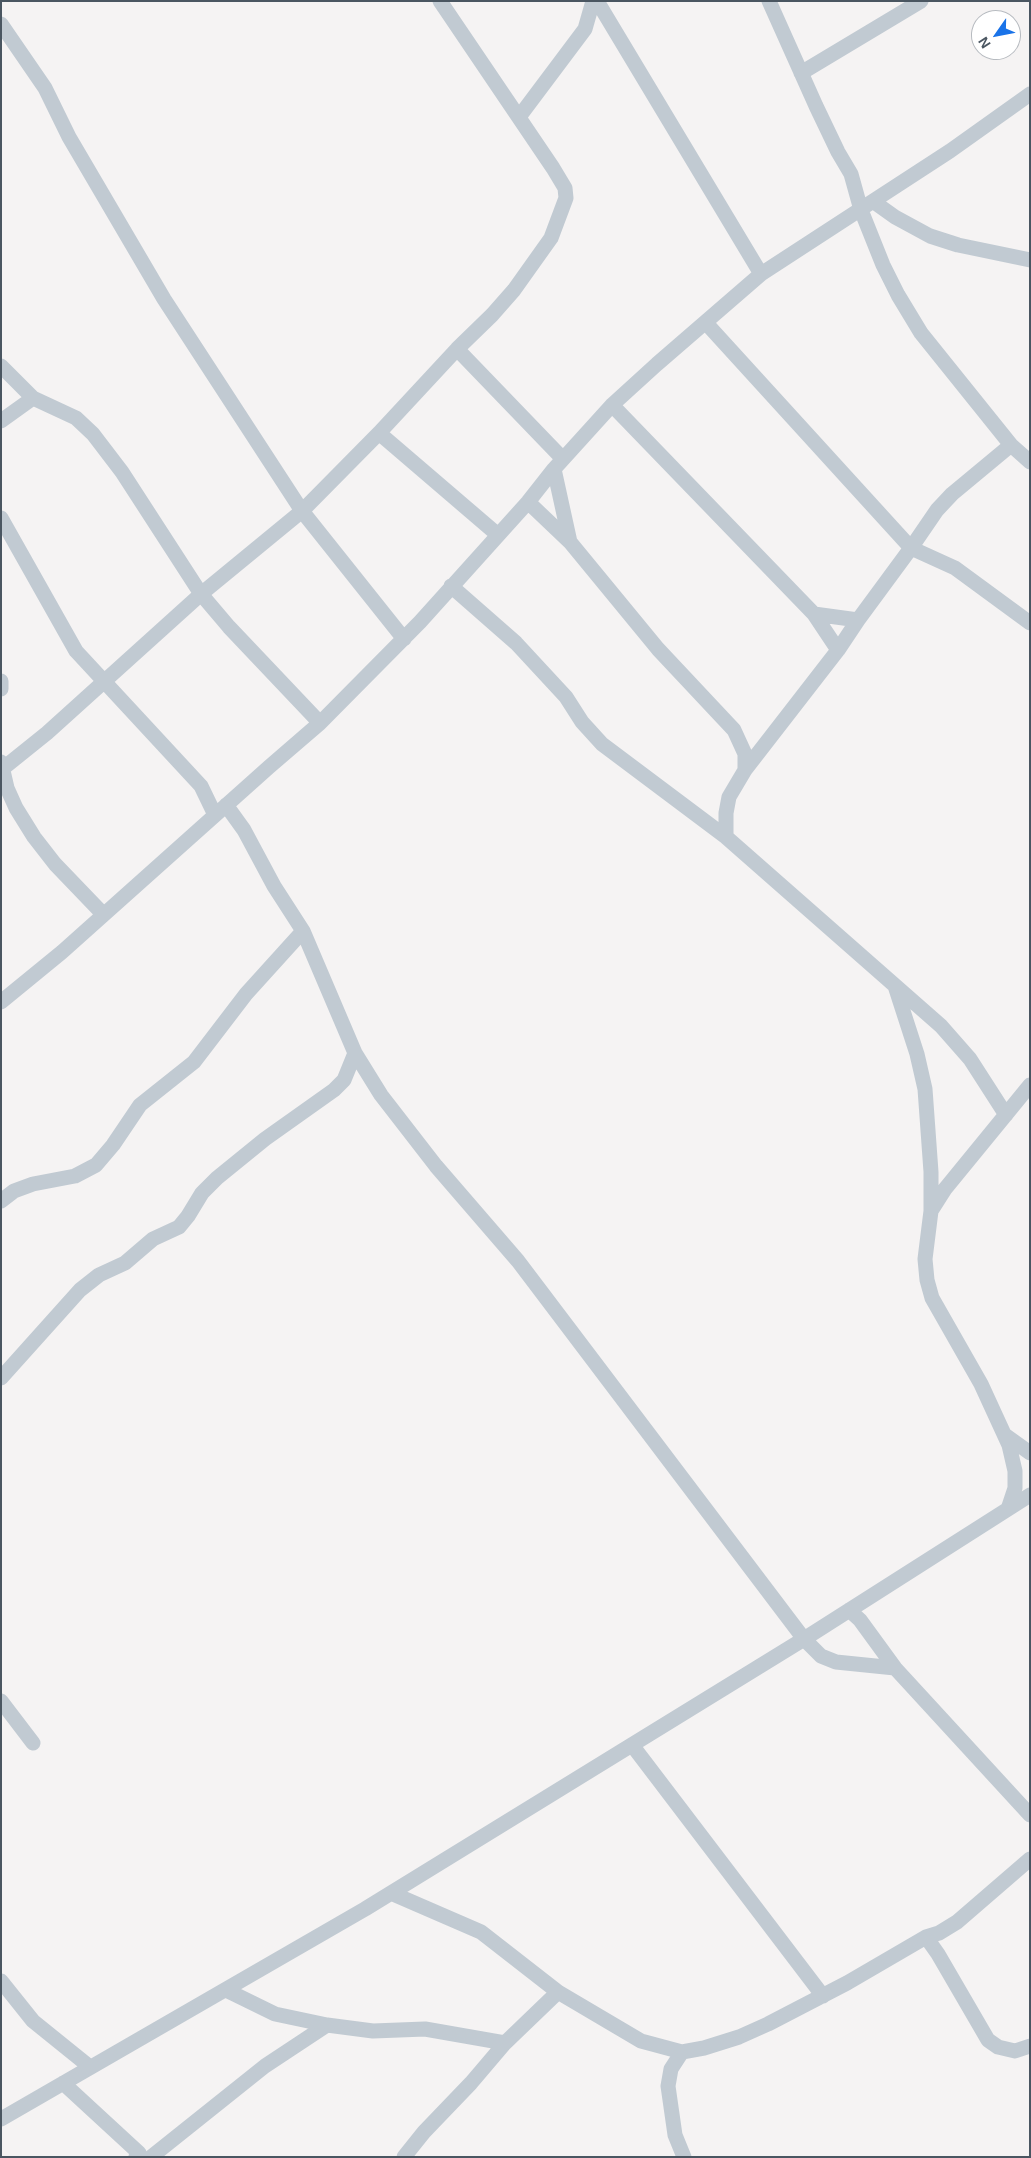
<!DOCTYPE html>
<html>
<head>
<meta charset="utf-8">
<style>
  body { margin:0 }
  #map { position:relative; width:1031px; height:2158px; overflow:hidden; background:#f5f3f3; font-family:Helvetica,sans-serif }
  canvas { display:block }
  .frame { position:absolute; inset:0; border:2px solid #4a5661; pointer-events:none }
  .north { position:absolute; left:971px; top:10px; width:50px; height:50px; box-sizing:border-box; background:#fff; border:1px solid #b7bbc0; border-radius:50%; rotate:237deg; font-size:14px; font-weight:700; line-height:20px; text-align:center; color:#4a5661 }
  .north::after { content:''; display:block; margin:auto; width:18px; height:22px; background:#1a73e8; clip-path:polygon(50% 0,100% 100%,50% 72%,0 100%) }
</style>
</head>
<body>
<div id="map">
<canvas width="1031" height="2158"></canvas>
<div class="frame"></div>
<div class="north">N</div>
</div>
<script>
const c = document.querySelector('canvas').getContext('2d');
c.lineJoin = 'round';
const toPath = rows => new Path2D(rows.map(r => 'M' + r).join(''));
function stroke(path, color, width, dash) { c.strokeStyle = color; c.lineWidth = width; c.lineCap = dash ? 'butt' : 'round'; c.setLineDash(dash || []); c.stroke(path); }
stroke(toPath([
  [597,1,761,274],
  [769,1,816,106,838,152,851,174,861,210,883,265,898,295,921,333,1011,445,1030,462],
  [1,24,45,88,69,137,164,299,302,511,404,639],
  [801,73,921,1],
  [519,117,585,29,593,1],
  [874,202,895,217,930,236,958,245,1030,260],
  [706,323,911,548,955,568,1030,623],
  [457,349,563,459],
  [1,366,33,398,76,418,93,434,122,472,201,594,229,627,320,723],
  [612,405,814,614,838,650],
  [1,421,33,398],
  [379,433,498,535],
  [554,469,570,542],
  [528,502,570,542,658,649,734,730,745,754,745,770],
  [1,518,76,651,201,786,215,815],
  [451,586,516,643,566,697,582,722,602,744,726,837,941,1026,970,1059,1006,1115],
  [814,614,858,620],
  [1,681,1,689],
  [1,762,7,788,16,808,34,837,55,864,103,914],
  [1,770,47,733,201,594,302,511,379,433,457,349,492,315,514,290,551,238,566,198,565,188,553,168,440,1],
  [226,805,244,830,274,886,303,931,355,1053,381,1095,436,1166,518,1261,804,1639,821,1656,836,1662,895,1668],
  [726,837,726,813,729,797,745,770,838,650,858,620,911,548,937,510,952,494,1011,445],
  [895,986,917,1054,925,1089,931,1172,931,1211,925,1259,927,1280,932,1298,981,1384,1009,1445,1015,1471,1015,1488,1008,1509],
  [1,1002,62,952,269,767,320,723,420,622,528,502,554,469,612,405,657,364,761,274,950,151,1030,94],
  [1,1201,14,1191,33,1184,75,1176,96,1165,113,1145,140,1105,194,1062,246,994,303,931],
  [931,1211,945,1189,1030,1085],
  [1,1378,80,1290,99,1275,125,1263,153,1239,179,1227,188,1216,202,1193,217,1178,265,1139,334,1090,344,1080,355,1053],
  [1005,1435,1030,1453],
  [849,1610,860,1620,895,1668,1030,1815],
  [1,1701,33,1743],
  [632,1745,823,1996],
  [391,1893,481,1932,558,1992,641,2041,682,2052,704,2048,739,2037,768,2024,847,1983,926,1937,939,1933,957,1922,1030,1859],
  [926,1937,938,1954,988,2040,998,2047,1015,2051,1030,2046],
  [1,1981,33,2021,90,2067],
  [226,1990,275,2014,327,2025,373,2031,425,2029,505,2043],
  [682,2052,671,2069,668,2086,675,2135,684,2157],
  [63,2083,139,2153,136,2157],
  [1,2119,365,1909,804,1639,1030,1495],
  [151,2157,265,2066,327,2025],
  [404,2157,424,2132,471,2083,505,2043,558,1992]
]), '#c1cad2', 15);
</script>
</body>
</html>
